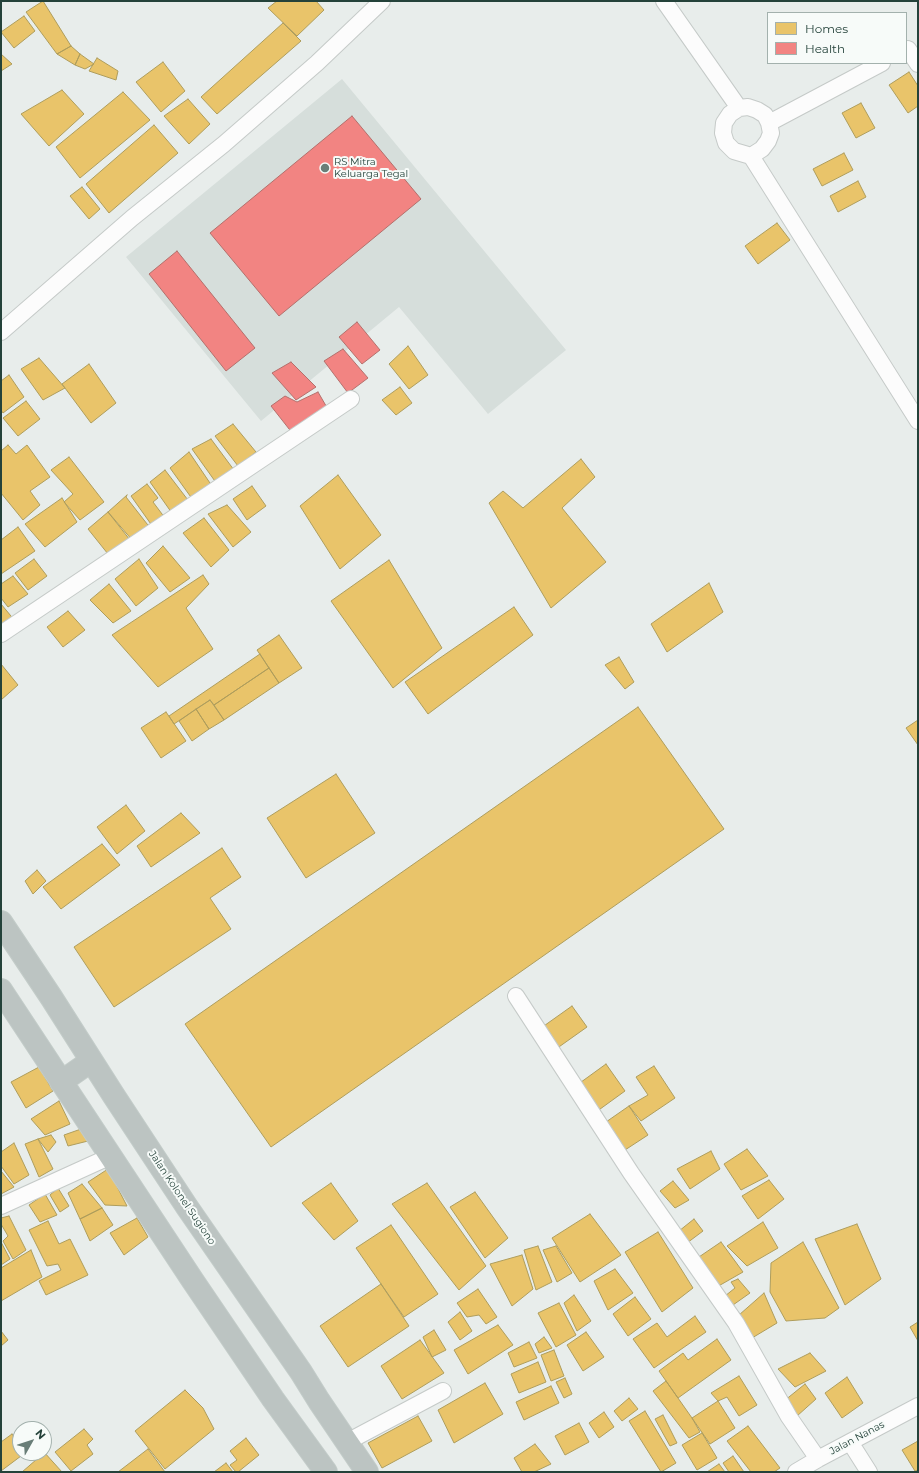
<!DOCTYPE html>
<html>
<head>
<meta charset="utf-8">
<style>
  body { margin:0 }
  #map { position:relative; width:919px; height:1473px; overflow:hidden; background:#e8edeb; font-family:Montserrat,sans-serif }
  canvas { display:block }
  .frame { position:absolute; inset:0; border:2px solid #24423a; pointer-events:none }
  .legend { position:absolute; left:767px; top:12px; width:140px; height:52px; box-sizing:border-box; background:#f7fbf9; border:1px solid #a3b1ad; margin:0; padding:5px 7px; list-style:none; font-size:12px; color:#24423a }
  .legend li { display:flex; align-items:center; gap:8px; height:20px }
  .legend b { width:20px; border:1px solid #a3b1ad }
  .north { position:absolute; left:12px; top:1421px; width:40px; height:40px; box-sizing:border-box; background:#f7fbf9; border:1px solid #a3b1ad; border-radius:50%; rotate:51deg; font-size:11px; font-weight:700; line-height:16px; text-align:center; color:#24423a }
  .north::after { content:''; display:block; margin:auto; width:14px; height:18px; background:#697e78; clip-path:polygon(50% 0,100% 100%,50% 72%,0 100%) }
</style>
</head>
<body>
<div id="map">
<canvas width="919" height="1473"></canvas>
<div class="frame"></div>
<ul class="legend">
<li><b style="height:11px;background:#e9c46a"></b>Homes</li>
<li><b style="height:11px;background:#f28482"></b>Health</li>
</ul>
<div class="north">N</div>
</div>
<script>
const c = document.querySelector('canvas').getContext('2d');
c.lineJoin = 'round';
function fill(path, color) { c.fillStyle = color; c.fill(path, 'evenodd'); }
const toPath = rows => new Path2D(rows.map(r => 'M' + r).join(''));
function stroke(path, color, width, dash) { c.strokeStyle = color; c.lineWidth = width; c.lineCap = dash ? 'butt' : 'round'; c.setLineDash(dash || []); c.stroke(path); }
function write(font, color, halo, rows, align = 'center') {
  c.font = font + ' Montserrat,sans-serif'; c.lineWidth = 4; c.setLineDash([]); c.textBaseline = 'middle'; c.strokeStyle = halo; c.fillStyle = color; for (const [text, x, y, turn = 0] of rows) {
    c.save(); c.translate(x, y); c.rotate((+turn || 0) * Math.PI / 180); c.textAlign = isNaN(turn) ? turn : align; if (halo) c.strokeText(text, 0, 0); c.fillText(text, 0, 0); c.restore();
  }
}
fill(toPath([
  [342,79,566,350,488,414,399,307,261,421,126,257]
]), '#d6dedb');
const homes = toPath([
  [43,1,71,46,57,54,26,12,43,1],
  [277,1,316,1,324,10,297,36,268,8,277,1],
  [24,16,35,31,14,48,1,32,24,16],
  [283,23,301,41,217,114,201,97,283,23],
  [71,46,80,54,75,65,57,54,71,46],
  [1,54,12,64,1,71,1,54],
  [80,54,94,64,85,69,75,65,80,54],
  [97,58,118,71,116,80,89,71,97,58],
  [163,62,185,91,161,112,136,82,163,62],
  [909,72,918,86,918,106,908,113,889,85,909,72],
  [62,90,84,114,49,146,21,114,62,90],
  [123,92,150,120,80,178,56,147,123,92],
  [188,99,210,124,189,144,164,116,188,99],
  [861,103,875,128,856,138,842,113,861,103],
  [154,125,178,153,109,213,86,184,154,125],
  [844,153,853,170,822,186,813,169,844,153],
  [858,181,866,197,838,212,830,196,858,181],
  [82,187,100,209,89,219,70,196,82,187],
  [777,223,790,240,758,264,745,246,777,223],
  [408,346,428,375,409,389,389,364,408,346],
  [39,358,65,388,43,400,21,369,39,358],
  [89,364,116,403,91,423,62,384,89,364],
  [9,375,24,397,3,413,1,410,1,381,9,375],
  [400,387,412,403,396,415,382,400,400,387],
  [26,401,40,419,18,436,3,418,26,401],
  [233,424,256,452,238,466,215,436,233,424],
  [211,439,234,470,217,484,192,449,211,439],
  [8,445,16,454,27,445,50,477,30,491,40,505,23,520,1,493,1,451,8,445],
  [189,452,212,486,193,500,170,468,189,452],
  [69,457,104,502,80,520,64,502,73,494,51,470,69,457],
  [581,459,595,477,562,508,606,562,551,608,489,503,503,491,523,508,581,459],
  [165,470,191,504,174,516,150,482,165,470],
  [338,475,381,535,340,569,300,506,338,475],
  [147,484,158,498,153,502,165,518,153,527,131,496,147,484],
  [252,486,266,506,247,520,233,499,252,486],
  [127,495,126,497,151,529,133,541,108,512,127,495],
  [62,498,77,522,45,547,25,524,62,498],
  [227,505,251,532,233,547,208,514,227,505],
  [108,512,130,540,108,554,88,529,108,512],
  [204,518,229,550,211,567,183,533,204,518],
  [18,527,35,551,1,574,1,540,18,527],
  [163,546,190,578,170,592,146,563,163,546],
  [34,559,47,576,28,590,15,573,34,559],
  [139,559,158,588,136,606,115,579,139,559],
  [389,560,442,648,393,688,331,601,389,560],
  [203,575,209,584,186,608,213,649,158,687,112,635,203,575],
  [13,576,28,594,8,607,1,598,1,584,13,576],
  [709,583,723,612,667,652,651,624,709,583],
  [109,584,131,611,113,623,90,600,109,584],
  [1,604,16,622,1,632,1,604],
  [514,607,533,635,428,714,405,682,514,607],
  [68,611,85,630,63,647,47,627,68,611],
  [279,635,302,668,279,683,257,650,279,635],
  [260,654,269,668,214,705,210,700,174,724,169,716,260,654],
  [619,657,634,682,625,689,605,665,619,657],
  [1,664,18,685,1,700,1,664],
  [269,668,279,683,224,720,214,705,269,668],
  [210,700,224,720,209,729,196,709,210,700],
  [638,707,724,829,271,1147,185,1024,638,707],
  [196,709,209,729,192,741,179,721,196,709],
  [166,712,186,741,161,758,141,728,166,712],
  [918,720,918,745,906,728,918,720],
  [336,774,375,833,306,878,267,818,336,774],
  [126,805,145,831,117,854,97,827,126,805],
  [181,813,200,833,151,867,137,846,181,813],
  [102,844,120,865,61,909,43,887,102,844],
  [222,848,241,877,210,898,231,929,114,1007,74,947,222,848],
  [37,870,46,881,33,894,25,881,37,870],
  [572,1006,587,1027,556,1049,541,1028,572,1006],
  [606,1064,625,1091,596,1112,577,1085,606,1064],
  [654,1066,675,1098,641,1121,629,1106,648,1095,636,1077,654,1066],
  [39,1067,53,1091,26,1108,11,1082,39,1067],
  [59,1101,70,1124,45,1135,31,1119,59,1101],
  [629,1106,648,1135,625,1150,606,1122,629,1106],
  [84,1128,92,1140,68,1146,64,1135,84,1128],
  [51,1135,56,1142,48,1152,38,1139,51,1135],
  [38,1139,53,1169,39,1177,25,1144,38,1139],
  [14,1143,29,1175,14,1184,1,1166,1,1152,14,1143],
  [747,1149,768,1176,741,1190,724,1164,747,1149],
  [711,1151,720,1169,690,1189,677,1169,711,1151],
  [108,1169,127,1206,105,1205,88,1182,108,1169],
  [1,1171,14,1187,1,1194,1,1171],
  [769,1180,784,1199,758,1219,742,1196,769,1180],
  [673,1181,689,1200,675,1208,660,1191,673,1181],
  [331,1183,358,1221,334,1240,302,1203,331,1183],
  [427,1183,486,1266,459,1290,392,1204,427,1183],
  [82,1184,102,1208,80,1219,68,1193,82,1184],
  [58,1188,69,1206,60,1212,50,1195,58,1188],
  [475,1192,508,1238,485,1258,450,1207,475,1192],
  [45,1194,57,1215,40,1222,29,1205,45,1194],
  [102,1208,113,1225,90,1241,80,1219,102,1208],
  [590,1214,621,1255,580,1282,552,1238,590,1214],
  [9,1216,26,1250,13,1259,3,1241,8,1236,1,1224,1,1218,9,1216],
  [137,1218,148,1237,124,1255,110,1233,137,1218],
  [694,1219,703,1231,687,1243,679,1231,694,1219],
  [48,1221,59,1244,70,1239,88,1275,46,1295,39,1281,61,1270,58,1264,47,1266,29,1230,48,1221],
  [763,1222,778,1248,747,1266,727,1246,763,1222],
  [857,1224,881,1279,845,1305,815,1239,857,1224],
  [391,1225,438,1294,404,1317,356,1248,391,1225],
  [658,1232,693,1288,662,1312,625,1252,658,1232],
  [1,1242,10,1259,1,1265,1,1242],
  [721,1242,743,1272,715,1288,696,1259,721,1242],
  [803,1242,839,1308,825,1318,786,1321,770,1292,771,1263,803,1242],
  [538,1246,552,1282,536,1290,524,1250,538,1246],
  [556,1246,572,1273,557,1282,543,1250,556,1246],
  [31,1250,42,1277,1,1301,1,1268,31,1250],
  [522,1255,533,1289,512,1306,490,1264,522,1255],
  [615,1269,633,1293,608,1310,594,1281,615,1269],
  [738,1279,750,1293,733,1305,725,1296,735,1288,731,1282,738,1279],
  [381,1284,409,1326,348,1367,320,1326,381,1284],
  [478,1289,497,1317,486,1324,479,1315,467,1317,457,1303,478,1289],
  [764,1293,777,1323,752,1338,739,1315,764,1293],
  [574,1295,591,1321,577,1331,564,1303,574,1295],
  [635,1297,651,1319,628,1336,613,1314,635,1297],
  [559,1303,576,1335,556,1347,538,1313,559,1303],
  [460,1312,472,1331,460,1340,448,1322,460,1312],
  [695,1316,706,1332,654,1368,633,1339,657,1323,667,1337,695,1316],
  [918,1322,918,1341,910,1327,918,1322],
  [498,1325,513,1345,468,1374,454,1350,498,1325],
  [434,1330,446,1350,432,1357,423,1337,434,1330],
  [1,1331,8,1340,1,1346,1,1331],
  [586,1332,604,1357,583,1371,567,1345,586,1332],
  [544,1337,552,1348,539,1353,535,1344,544,1337],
  [717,1339,731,1360,678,1398,659,1371,683,1353,688,1360,717,1339],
  [420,1340,444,1373,402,1399,381,1366,420,1340],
  [529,1342,537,1358,514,1367,508,1353,529,1342],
  [554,1350,564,1376,551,1381,541,1355,554,1350],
  [810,1353,826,1371,795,1387,778,1369,810,1353],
  [538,1362,546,1382,519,1393,511,1374,538,1362],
  [739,1376,757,1405,739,1416,727,1397,718,1401,711,1393,739,1376],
  [847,1377,863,1403,842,1418,825,1393,847,1377],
  [565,1378,572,1394,564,1398,556,1382,565,1378],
  [666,1381,692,1418,700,1432,689,1438,653,1391,666,1381],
  [485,1383,503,1414,454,1443,438,1410,485,1383],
  [805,1384,816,1399,797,1416,784,1401,805,1384],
  [551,1386,559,1403,524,1420,516,1402,551,1386],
  [185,1390,203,1408,214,1429,165,1469,135,1431,185,1390],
  [629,1398,638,1409,622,1421,614,1411,629,1398],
  [718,1401,735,1428,710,1444,692,1418,718,1401],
  [645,1411,676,1463,661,1472,629,1421,645,1411],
  [604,1412,614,1427,599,1438,589,1423,604,1412],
  [663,1415,677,1443,670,1446,655,1419,663,1415],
  [418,1416,432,1441,382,1468,368,1443,418,1416],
  [579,1423,589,1442,565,1455,555,1436,579,1423],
  [748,1426,780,1468,774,1472,751,1472,727,1441,748,1426],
  [84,1429,93,1439,87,1445,93,1454,71,1471,55,1452,84,1429],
  [702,1433,717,1458,697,1470,682,1445,702,1433],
  [12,1434,20,1445,20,1453,25,1453,1,1471,1,1442,12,1434],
  [246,1438,259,1455,238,1472,236,1472,230,1465,237,1460,230,1451,246,1438],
  [918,1441,918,1470,915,1471,902,1450,918,1441],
  [535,1444,551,1464,534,1472,522,1472,514,1458,535,1444],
  [148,1449,165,1472,118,1472,148,1449],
  [44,1452,62,1472,22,1472,44,1453,44,1452],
  [733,1456,744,1472,729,1472,723,1463,733,1456],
  [226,1463,233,1472,214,1472,226,1463],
  [719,1464,725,1472,707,1472,719,1464]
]);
fill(homes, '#e9c46a');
stroke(homes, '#ae9d5c', 1);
const health = toPath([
  [352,116,421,199,279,316,210,233,352,116],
  [177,251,255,348,226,371,149,274,177,251],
  [357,322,380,350,362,364,339,337,357,322],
  [343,349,368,378,348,393,324,361,343,349],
  [291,362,316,387,296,400,272,373,291,362],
  [318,392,329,411,293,434,271,406,285,396,297,402,318,392]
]);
fill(health, '#f28482');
stroke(health, '#b4706c', 1);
const street = toPath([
  [664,1,739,108],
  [908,49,918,64],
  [748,107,757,110,765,115,769,123,771,133,768,141,762,149,751,156,734,151,726,143,723,133,724,123,730,114,739,108,748,107],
  [769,123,882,63],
  [751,156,918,421],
  [1,332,132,218,224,144,317,63,382,1],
  [1,634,351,399],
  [516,996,631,1173,736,1323,789,1417,818,1459],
  [1,1206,111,1156],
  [347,1442,443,1391],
  [850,1442,869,1472],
  [796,1472,818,1459,918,1406]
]);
const highway = toPath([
  [1,922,51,997,114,1096,187,1207,301,1372,319,1401,367,1472],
  [1,990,193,1281,273,1399,326,1472],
  [61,1082,91,1061]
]);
stroke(street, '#c5cac8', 18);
stroke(highway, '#c3ccc9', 24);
stroke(street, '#fcfcfc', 16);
stroke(highway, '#bcc4c2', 22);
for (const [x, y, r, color] of [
  [325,168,5,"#697e78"]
]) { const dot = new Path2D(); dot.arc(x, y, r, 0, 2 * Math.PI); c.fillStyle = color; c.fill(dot); stroke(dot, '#f7fbf9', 1.5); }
write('10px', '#24423a', '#f7fbf9', [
  ["RS Mitra",334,162],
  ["Keluarga Tegal",334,174]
], 'left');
write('10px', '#24423a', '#f7fbf9', [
  ["Jalan Kolonel Sugiono",182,1198,56],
  ["Jalan Nanas",857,1438,-28]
]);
</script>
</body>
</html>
